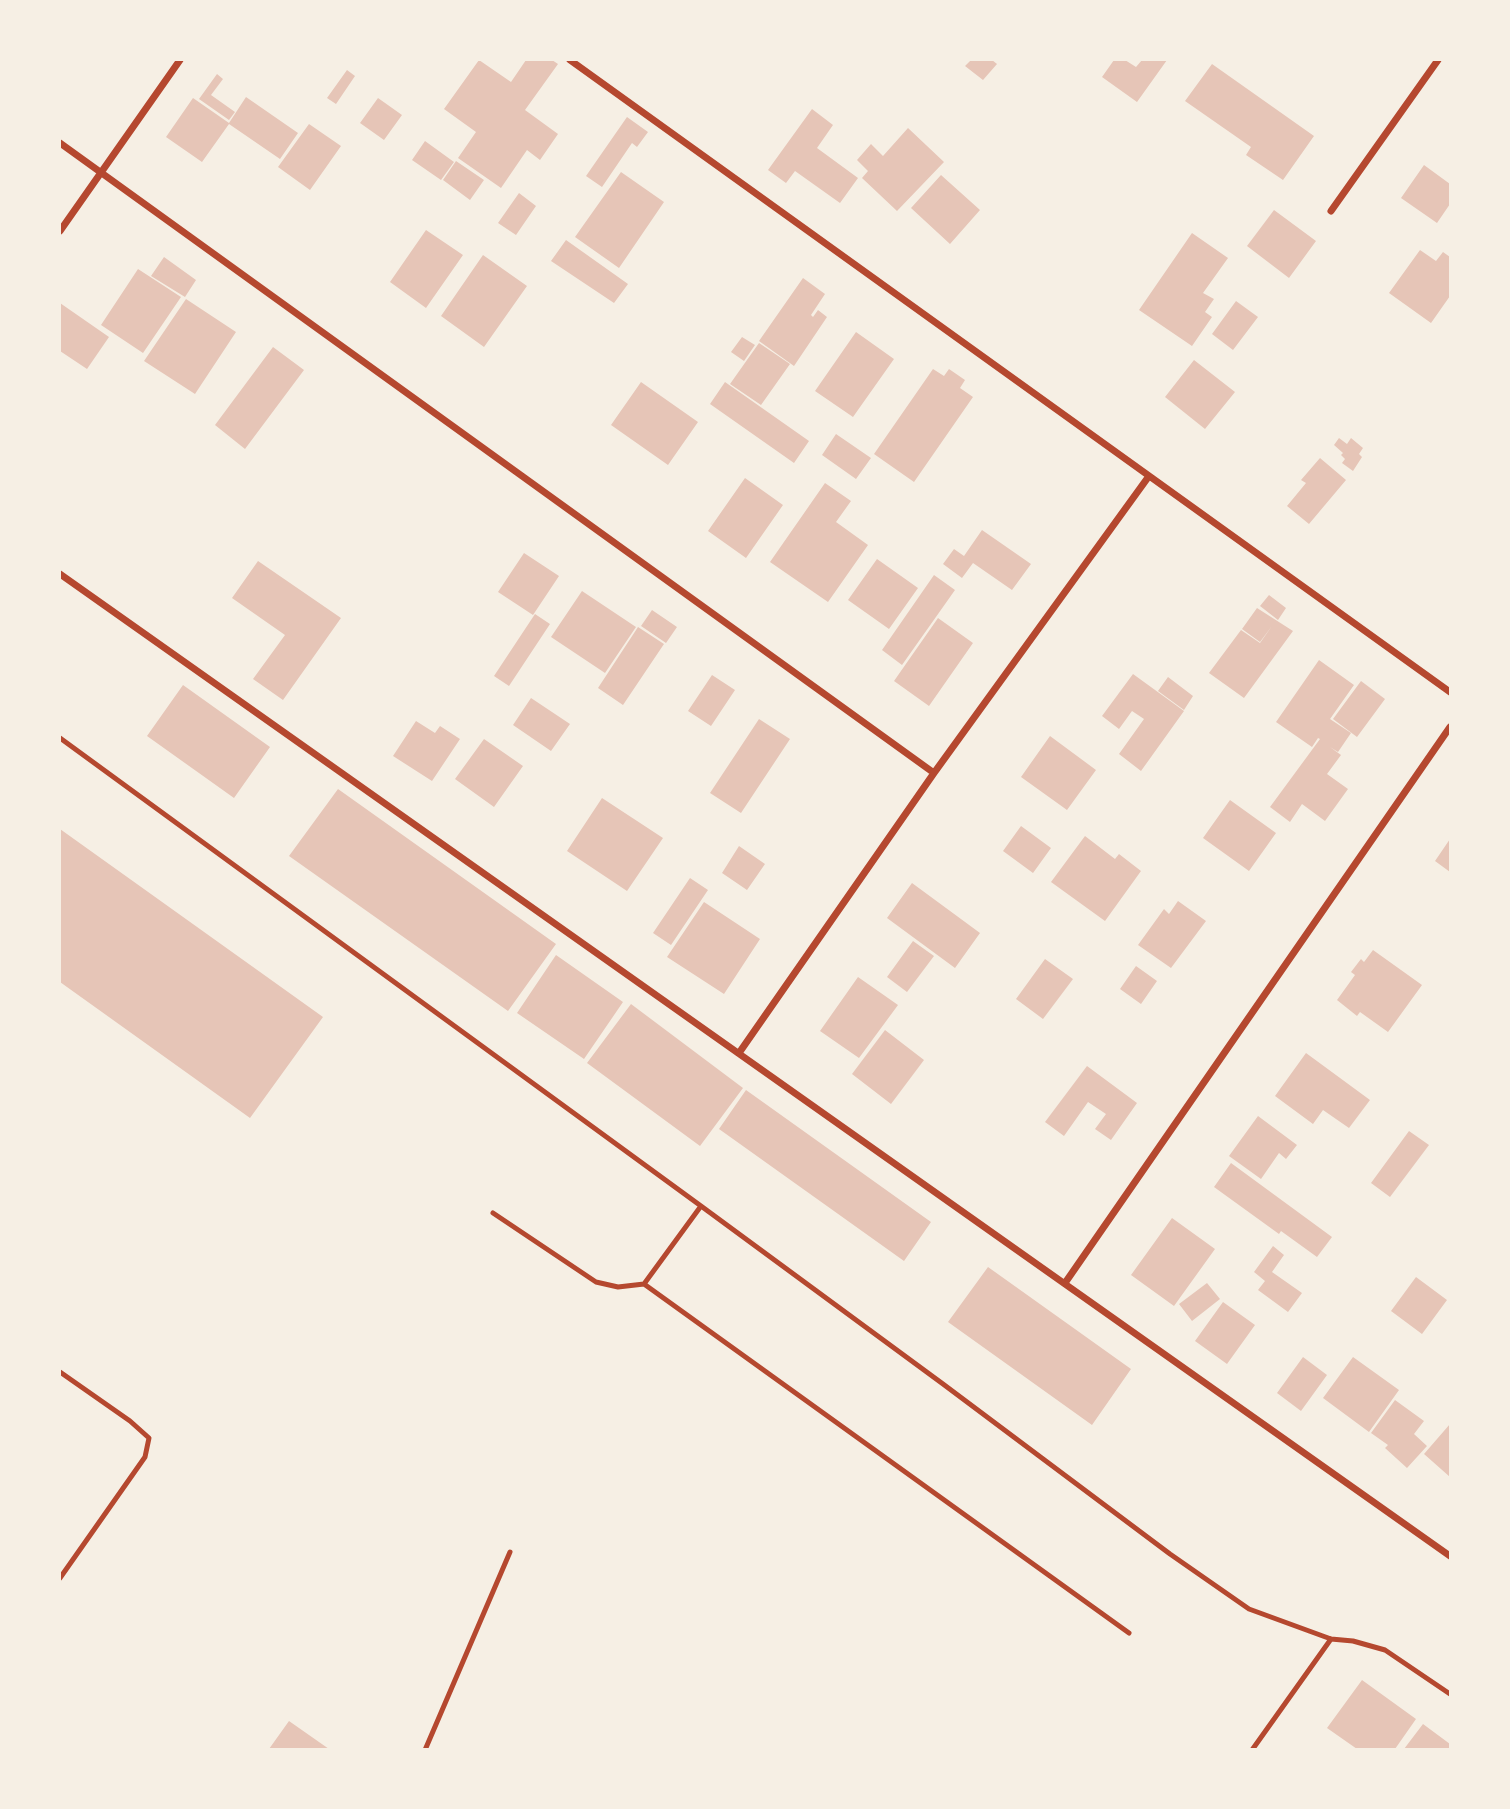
<!DOCTYPE html>
<html>
<head>
<meta charset="utf-8">
<style>
  body { margin:0 }
  #map { position:relative; width:1510px; height:1809px; overflow:hidden; background:#f6efe4; font-family:"Asap Condensed",sans-serif }
  canvas { display:block }
  .frame { position:absolute; inset:0; border:61px solid #f6efe4; pointer-events:none }
</style>
</head>
<body>
<div id="map">
<canvas width="1510" height="1809"></canvas>
<div class="frame"></div>
</div>
<script>
const c = document.querySelector('canvas').getContext('2d');
c.lineJoin = 'round';
function fill(path, color) { c.fillStyle = color; c.fill(path, 'evenodd'); }
const toPath = rows => new Path2D(rows.map(r => 'M' + r).join(''));
function stroke(path, color, width, dash) { c.strokeStyle = color; c.lineWidth = width; c.lineCap = dash ? 'butt' : 'round'; c.setLineDash(dash || []); c.stroke(path); }
fill(toPath([
  [479,60,511,82,526,60,552,60,558,64,525,110,558,134,540,160,527,150,501,188,458,158,476,132,444,109],
  [971,60,992,60,997,64,983,80,965,66],
  [1114,60,1125,60,1136,67,1142,60,1167,60,1137,102,1102,77],
  [1212,64,1314,136,1283,180,1246,155,1251,147,1185,101],
  [347,70,355,76,336,104,327,98],
  [217,74,223,79,211,95,235,112,229,120,199,99],
  [246,97,298,133,280,159,229,124,202,162,166,137,193,98,229,123],
  [378,98,402,115,384,140,360,123],
  [812,109,833,125,817,148,858,178,840,203,795,171,786,183,768,170],
  [627,117,648,132,637,147,632,143,602,187,586,176],
  [309,124,341,146,310,190,278,167],
  [908,128,944,162,897,211,862,178,868,171,857,160,871,144,883,156],
  [425,141,454,162,441,180,412,160],
  [456,161,484,180,470,200,443,180],
  [1424,165,1450,184,1450,204,1437,223,1401,198],
  [621,172,664,202,619,268,575,237],
  [941,175,980,210,950,244,911,208],
  [519,193,536,206,516,235,498,223],
  [1274,210,1316,241,1289,278,1247,246],
  [426,230,463,255,426,308,390,282],
  [1192,233,1228,258,1203,293,1214,299,1205,312,1212,317,1192,346,1139,310],
  [566,240,628,284,614,303,551,261],
  [1420,250,1436,261,1443,252,1450,257,1450,296,1431,323,1389,293],
  [483,255,527,286,484,347,441,316],
  [164,257,196,280,185,297,151,276],
  [138,269,181,297,143,353,101,325],
  [803,278,825,294,811,315,813,317,818,310,827,317,794,366,759,341],
  [186,299,236,332,195,394,144,361],
  [1236,301,1258,317,1233,350,1212,334],
  [60,303,109,337,87,369,60,351],
  [856,332,894,359,853,417,815,391],
  [742,337,755,345,744,361,731,352],
  [759,343,790,364,761,405,730,384],
  [273,347,304,370,245,449,215,425],
  [1194,360,1235,392,1205,429,1165,397],
  [933,369,944,376,949,369,965,380,960,388,973,397,914,482,874,454],
  [641,382,698,422,668,465,611,425],
  [725,382,809,441,794,463,710,404],
  [836,434,871,458,856,479,822,455],
  [1339,438,1347,444,1351,438,1363,448,1359,454,1362,457,1353,471,1342,463,1345,459,1341,455,1343,453,1334,445],
  [1320,458,1346,480,1309,524,1287,506,1306,483,1301,480],
  [745,478,783,505,746,558,708,531],
  [825,483,851,501,836,522,868,545,828,602,770,562],
  [982,530,1031,564,1012,590,973,563,962,578,943,564,954,549,964,556],
  [524,553,559,576,533,615,498,592],
  [877,559,918,588,889,629,848,600],
  [258,561,341,618,283,700,253,679,285,635,232,598],
  [934,575,955,590,902,665,882,650],
  [582,591,636,627,605,673,551,637],
  [1269,595,1286,608,1278,620,1260,606],
  [1257,608,1293,631,1244,698,1209,673,1241,630,1260,643,1272,626,1260,642,1242,629],
  [652,610,677,627,666,643,641,626],
  [535,614,550,624,509,686,494,676],
  [938,618,973,643,929,706,894,681],
  [638,627,664,644,623,705,598,688],
  [1319,660,1354,685,1330,719,1351,733,1338,752,1330,747,1341,755,1327,774,1348,789,1325,821,1302,804,1290,822,1270,807,1320,739,1318,738,1312,747,1276,722],
  [1133,674,1184,711,1141,771,1119,754,1144,719,1132,711,1119,729,1102,716],
  [712,675,735,690,711,726,688,711],
  [1168,677,1193,696,1184,710,1158,691],
  [1361,681,1385,699,1357,737,1333,719],
  [183,685,270,747,234,798,147,736],
  [531,698,570,724,551,751,513,725],
  [759,719,790,739,741,813,710,793],
  [416,721,435,733,440,726,460,739,432,781,393,756],
  [1050,736,1096,770,1067,810,1021,777],
  [484,739,523,766,494,807,455,779],
  [338,789,556,944,508,1011,289,856],
  [602,798,663,838,627,891,567,851],
  [1230,800,1276,833,1249,871,1203,838],
  [1021,826,1051,848,1033,873,1003,851],
  [60,829,323,1017,250,1118,60,982],
  [1085,836,1115,859,1119,854,1141,871,1105,921,1051,882],
  [1450,839,1450,872,1435,861],
  [739,846,765,864,747,890,722,873],
  [690,878,708,890,671,945,653,933],
  [912,883,980,933,955,968,887,918],
  [1178,901,1206,921,1171,968,1138,945,1164,909,1169,914],
  [704,902,760,939,724,994,667,957],
  [913,941,934,956,907,992,887,977],
  [1373,950,1422,985,1388,1032,1360,1012,1357,1016,1337,1000,1355,975,1351,972,1361,959,1364,962],
  [556,955,623,1002,584,1059,517,1013],
  [1045,959,1073,979,1043,1019,1016,999],
  [1136,966,1157,981,1141,1004,1120,989],
  [858,977,898,1005,859,1058,820,1031],
  [631,1004,743,1088,700,1146,587,1063],
  [885,1030,924,1060,891,1104,852,1074],
  [1306,1053,1370,1100,1349,1128,1323,1110,1313,1124,1275,1096],
  [1087,1066,1137,1103,1111,1140,1095,1129,1106,1114,1088,1102,1064,1136,1045,1122],
  [746,1090,931,1222,904,1261,719,1129],
  [1258,1116,1297,1145,1286,1159,1279,1153,1261,1179,1229,1156],
  [1409,1131,1429,1145,1390,1197,1371,1183],
  [1231,1163,1332,1237,1317,1257,1281,1231,1279,1234,1214,1187],
  [1172,1218,1215,1249,1174,1306,1131,1275],
  [1273,1246,1284,1255,1272,1272,1302,1293,1288,1312,1258,1290,1265,1281,1254,1272],
  [988,1267,1131,1369,1092,1425,948,1322],
  [1416,1277,1447,1300,1422,1334,1391,1311],
  [1207,1283,1220,1299,1192,1321,1179,1304],
  [1223,1302,1255,1325,1227,1364,1195,1341],
  [1303,1357,1327,1375,1301,1411,1277,1393],
  [1353,1357,1399,1390,1369,1432,1323,1398],
  [1395,1400,1424,1421,1414,1434,1427,1446,1407,1468,1385,1448,1388,1445,1371,1433],
  [1450,1424,1450,1477,1424,1454],
  [1362,1680,1416,1719,1395,1749,1357,1749,1327,1728],
  [289,1721,329,1749,269,1749],
  [1423,1724,1450,1744,1450,1749,1404,1749]
]), '#e6c5b7');
stroke(toPath([
  [60,738,701,1206],
  [493,1213,596,1282,618,1287,644,1284],
  [60,1372,130,1421,149,1438,145,1457,60,1578],
  [1129,1633,644,1284,701,1206,943,1384,1170,1554,1249,1609,1331,1639,1353,1641,1385,1650,1450,1694],
  [425,1750,510,1552],
  [1252,1750,1331,1639]
]), '#b5482f', 5);
stroke(toPath([
  [570,60,1450,692],
  [60,143,934,773],
  [1331,211,1438,60],
  [60,231,180,60],
  [60,574,1450,1556],
  [739,1053,934,773,1149,476],
  [1065,1283,1450,727]
]), '#b5482f', 7);
</script>
</body>
</html>
